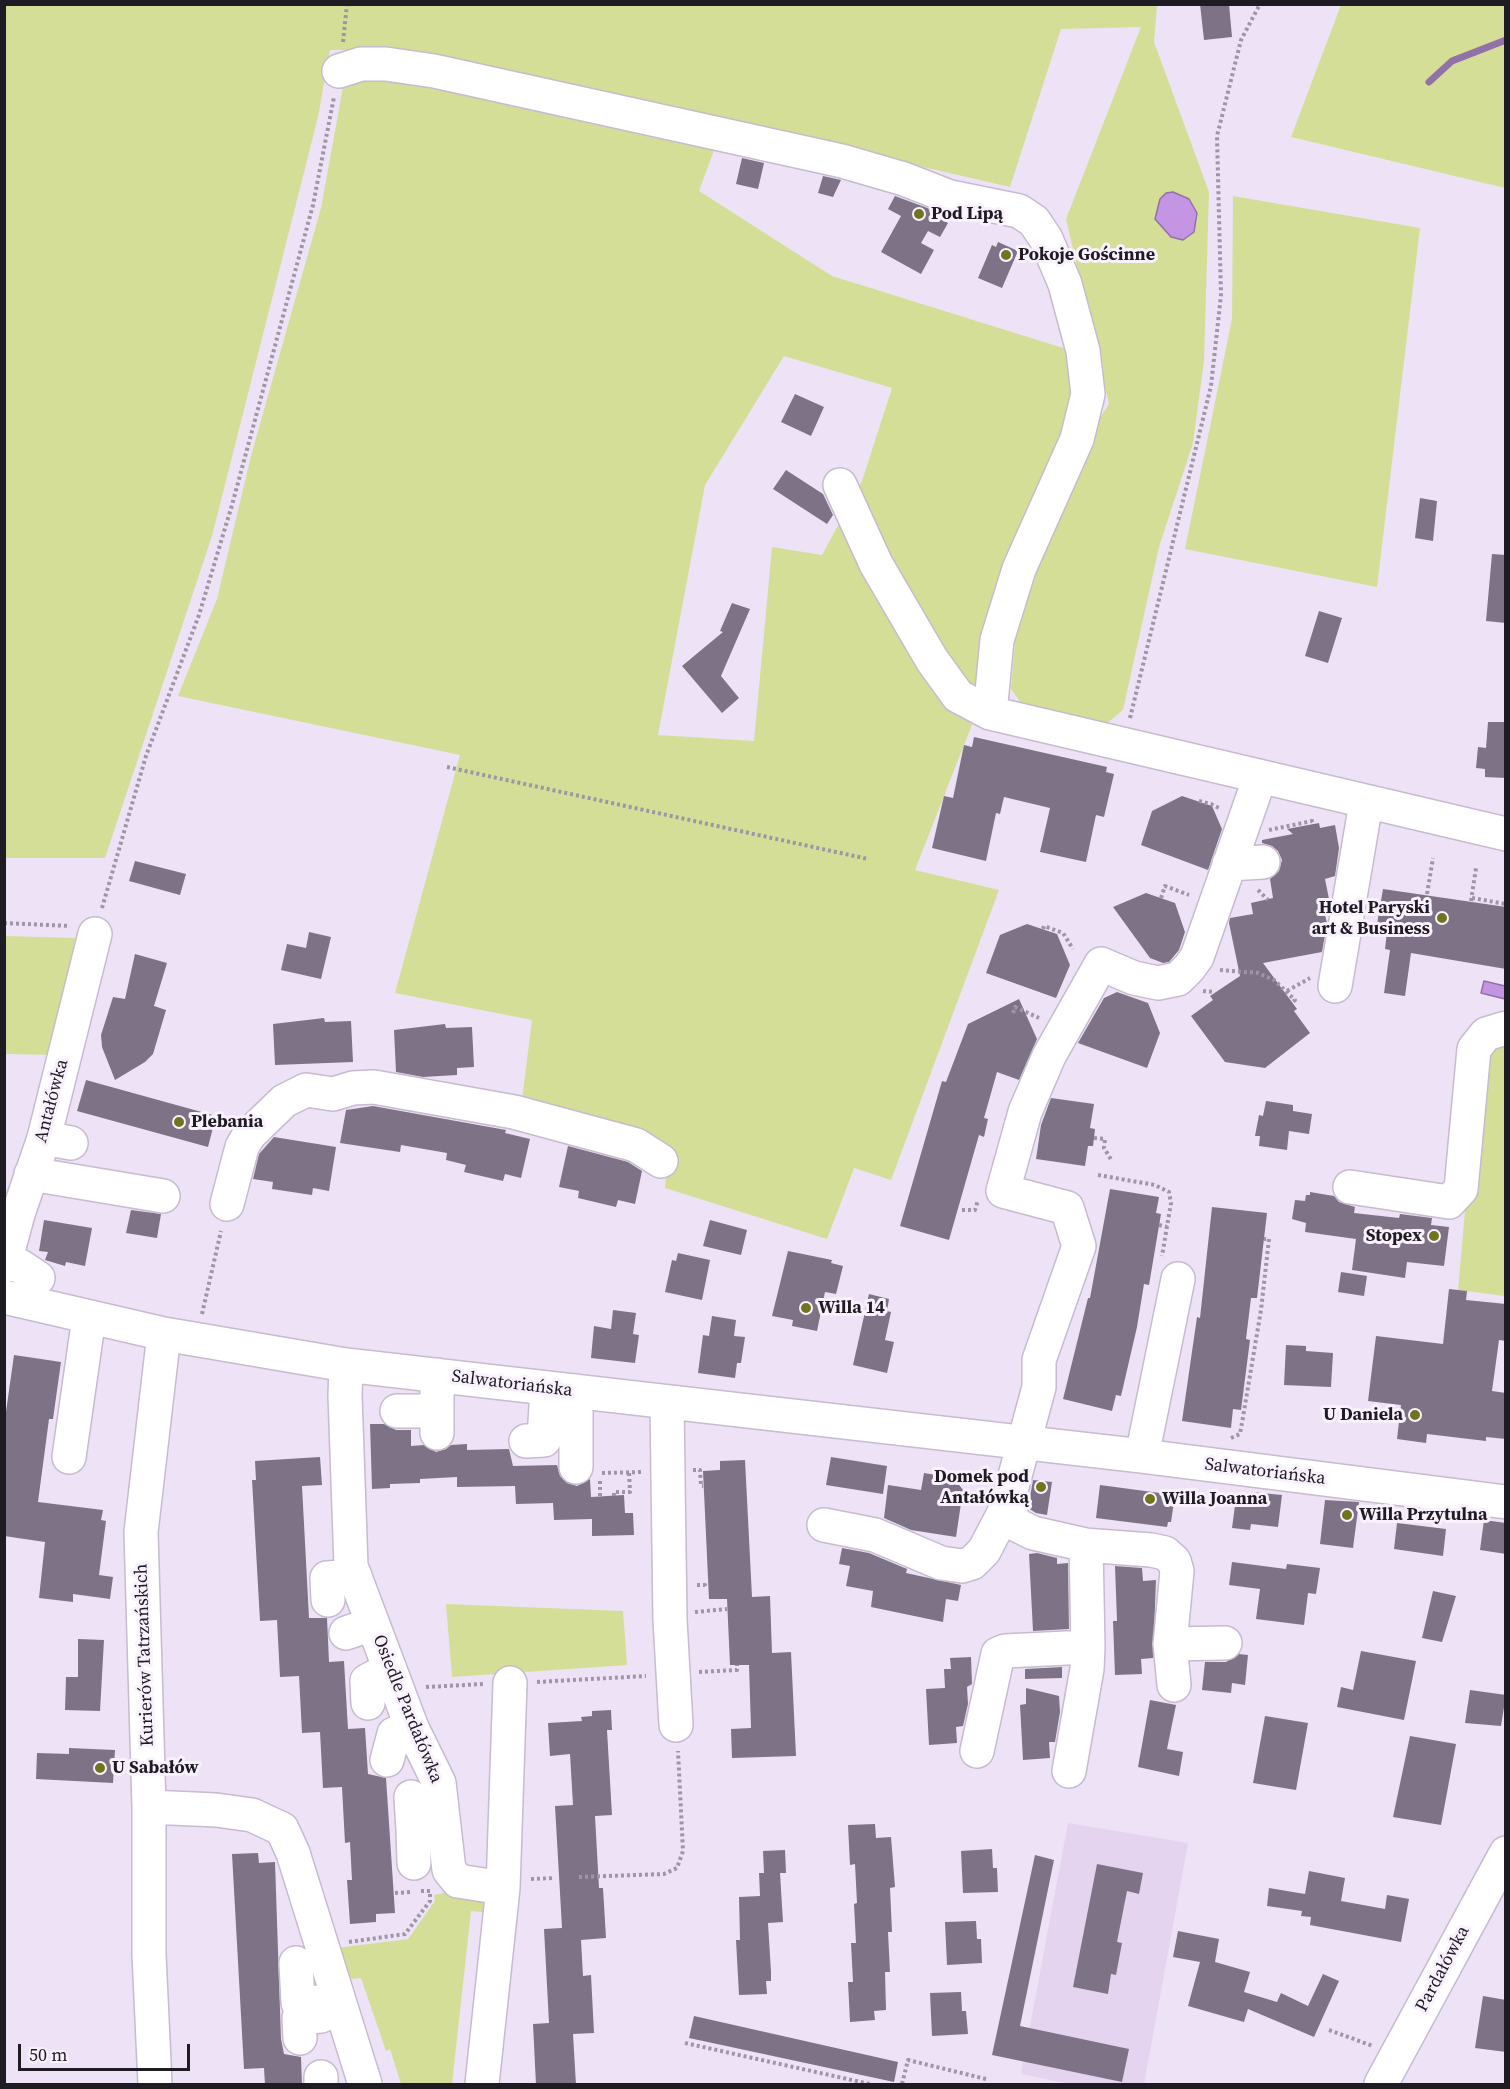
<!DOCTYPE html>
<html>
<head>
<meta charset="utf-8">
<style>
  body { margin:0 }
  #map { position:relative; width:1510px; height:2089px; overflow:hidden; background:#eee2f7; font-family:"Source Serif 4",serif }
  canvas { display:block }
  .frame { position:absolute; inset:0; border:6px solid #1f1b22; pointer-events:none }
  .scale { position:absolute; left:18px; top:2044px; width:172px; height:27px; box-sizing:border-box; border:3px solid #1f1b22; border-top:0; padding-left:8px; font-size:18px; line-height:21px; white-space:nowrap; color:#1f1b22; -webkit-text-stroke:4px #f9f1fe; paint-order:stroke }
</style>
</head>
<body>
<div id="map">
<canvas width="1510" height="2089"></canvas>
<div class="frame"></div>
<div class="scale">50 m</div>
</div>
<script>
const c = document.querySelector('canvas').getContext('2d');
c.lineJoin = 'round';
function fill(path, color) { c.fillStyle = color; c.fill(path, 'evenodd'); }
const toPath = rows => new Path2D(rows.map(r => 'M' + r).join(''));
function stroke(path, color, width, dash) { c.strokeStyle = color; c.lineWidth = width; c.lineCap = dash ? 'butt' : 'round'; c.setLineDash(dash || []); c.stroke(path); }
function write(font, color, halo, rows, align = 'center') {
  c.font = font + ' "Source Serif 4",serif'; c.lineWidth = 6; c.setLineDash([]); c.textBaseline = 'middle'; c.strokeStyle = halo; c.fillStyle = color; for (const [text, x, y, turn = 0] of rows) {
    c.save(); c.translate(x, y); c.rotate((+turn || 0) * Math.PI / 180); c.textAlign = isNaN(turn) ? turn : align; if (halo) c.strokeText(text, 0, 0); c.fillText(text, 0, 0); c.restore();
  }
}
fill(toPath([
  [1068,1823,1188,1843,1144,2084,1071,2084,1021,2074]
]), '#e4d4ef');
fill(toPath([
  [4,5,1157,5,1154,42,1209,192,1204,361,1193,443,1159,547,1123,710,1100,729,1027,712,1011,689,1021,575,1091,432,1109,404,1066,219,1141,27,1061,29,1010,187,724,121,358,50,330,50,318,117,212,536,105,858,5,858],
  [1341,5,1505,5,1505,188,1291,137],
  [398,72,717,142,699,191,832,276,1076,352,1081,400,985,698,964,691,852,499,862,481,892,388,784,356,705,485,658,735,754,741,772,547,822,555,843,516,973,722,915,870,999,890,891,1180,854,1168,827,1239,665,1188,669,1145,522,1100,532,1020,395,993,460,755,178,696,217,599,251,456,321,208,343,87,365,75],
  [1233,196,1420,228,1377,587,1185,549,1232,319],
  [5,936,75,938,54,1055,5,1054],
  [1505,1035,1505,1296,1458,1290,1478,1064],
  [446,1604,623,1611,627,1665,452,1677],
  [455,1891,482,1899,492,1913,471,1911,452,2084,401,2084,390,2049,386,2051,361,1978,340,1980,329,1949,408,1939,435,1901,434,1895]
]), '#d5de97');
const water = toPath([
  [1173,192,1189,199,1197,213,1194,232,1183,240,1171,237,1155,219,1160,199,1166,193,1173,192],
  [1484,981,1505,986,1505,999,1481,993,1484,981]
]);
fill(water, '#c495e2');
stroke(water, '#9270a8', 1.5);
stroke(toPath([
  [1429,82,1452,61,1506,40]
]), '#9270a8', 7);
fill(toPath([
  [1200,4,1229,4,1232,37,1204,40],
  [742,158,764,163,758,189,736,184],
  [823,176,841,180,833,197,818,193],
  [895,196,930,209,929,212,948,223,940,237,928,231,921,243,934,250,921,274,881,252,901,216,888,209],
  [998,242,1018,251,1002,288,978,278,992,245,996,247],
  [795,394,824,407,811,436,781,422],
  [786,470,823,494,833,515,827,524,773,489],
  [1420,498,1437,501,1433,541,1415,538],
  [1492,554,1506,555,1506,623,1486,621],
  [732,603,750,609,721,676,739,698,722,713,682,666,723,632,720,631],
  [1319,611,1342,618,1328,663,1305,656],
  [1488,722,1506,722,1506,778,1485,777,1485,769,1476,768,1478,747,1486,748],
  [974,737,1107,767,1106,772,1114,774,1104,817,1096,815,1086,862,1040,852,1050,808,1004,797,1000,814,996,813,986,861,932,848,944,796,953,798,964,745,972,747],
  [1182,796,1212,806,1222,829,1208,870,1141,845,1152,811],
  [1319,823,1320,828,1335,825,1339,848,1335,876,1325,879,1330,904,1328,914,1325,915,1327,923,1322,952,1263,963,1297,1009,1294,1011,1310,1033,1265,1068,1225,1062,1191,1016,1213,1000,1210,996,1240,976,1229,923,1230,918,1253,914,1251,903,1273,898,1270,879,1279,871,1282,860,1278,851,1272,846,1262,843,1262,840,1293,834,1287,829],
  [135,861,186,874,180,895,129,881],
  [1383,889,1506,907,1506,969,1411,953,1405,996,1384,993,1390,950,1385,949,1387,932,1376,930],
  [1146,893,1175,903,1185,932,1179,950,1169,962,1163,963,1150,958,1113,907],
  [1027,924,1057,934,1070,965,1056,998,986,973,1000,935],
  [309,932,331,937,321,979,281,970,287,944,306,948],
  [135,954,167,963,154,1006,166,1010,153,1054,145,1062,115,1080,102,1047,101,1035,113,997,125,999],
  [1117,992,1148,1003,1160,1033,1147,1068,1078,1043,1104,998],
  [1019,999,1037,1039,1019,1080,997,1072,984,1118,988,1119,984,1137,979,1135,949,1240,900,1226,942,1081,946,1082,968,1024],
  [324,1018,325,1022,351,1021,353,1062,275,1065,273,1024],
  [445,1024,446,1028,472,1027,474,1067,457,1068,457,1075,423,1077,396,1072,394,1030],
  [86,1080,216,1116,208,1147,77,1111],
  [1051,1098,1094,1104,1090,1128,1095,1129,1094,1138,1093,1146,1088,1146,1085,1166,1036,1159,1041,1125],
  [1266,1101,1293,1105,1293,1111,1312,1114,1309,1134,1289,1131,1287,1150,1259,1146,1260,1136,1255,1136,1259,1115,1263,1116],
  [373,1106,506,1130,505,1133,530,1139,521,1178,505,1174,503,1181,464,1172,466,1165,446,1160,447,1153,401,1145,400,1152,340,1143,346,1110],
  [274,1137,336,1147,329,1191,313,1188,312,1195,272,1189,273,1182,253,1179,259,1154],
  [568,1146,628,1162,642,1171,635,1204,618,1200,616,1207,578,1198,579,1191,559,1187],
  [1110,1189,1159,1197,1156,1213,1161,1214,1149,1285,1144,1284,1137,1327,1121,1396,1116,1395,1112,1411,1063,1399,1088,1298,1090,1298],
  [1310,1192,1334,1196,1339,1202,1355,1207,1354,1213,1399,1218,1400,1214,1432,1218,1431,1225,1449,1227,1444,1266,1407,1262,1405,1278,1352,1270,1356,1239,1305,1232,1306,1223,1292,1219,1295,1200,1305,1201,1306,1195,1310,1195],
  [1212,1207,1267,1213,1257,1298,1251,1298,1246,1339,1250,1340,1241,1410,1233,1409,1231,1428,1182,1421,1197,1317,1200,1318],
  [131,1210,161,1214,157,1238,126,1233],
  [44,1220,92,1228,85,1266,66,1262,65,1266,45,1260,48,1252,39,1251],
  [710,1220,747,1230,741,1255,703,1246],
  [788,1251,832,1260,831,1263,843,1266,836,1294,825,1292,817,1331,792,1326,793,1320,772,1316],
  [678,1253,710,1260,702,1300,665,1292,672,1260,676,1261],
  [1341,1272,1367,1276,1364,1296,1338,1292],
  [1449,1289,1467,1291,1466,1300,1506,1304,1506,1341,1499,1340,1492,1391,1506,1393,1506,1439,1486,1437,1486,1441,1427,1434,1426,1443,1397,1439,1401,1405,1368,1401,1376,1336,1443,1344],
  [869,1294,889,1299,887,1311,891,1312,885,1340,894,1342,887,1373,853,1365],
  [613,1310,636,1313,633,1334,639,1335,635,1363,591,1358,594,1326,611,1329],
  [712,1316,736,1320,734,1336,745,1337,741,1363,737,1363,735,1378,698,1373,703,1335,709,1336],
  [1286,1345,1306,1346,1306,1351,1333,1353,1331,1387,1284,1385],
  [14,1355,61,1362,53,1419,49,1419,38,1502,103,1510,101,1520,106,1521,99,1575,113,1577,110,1599,73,1594,73,1602,39,1598,45,1542,4,1536,4,1426],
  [370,1424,384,1424,396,1430,411,1430,411,1446,424,1445,436,1452,446,1449,451,1445,467,1444,467,1450,509,1449,513,1466,557,1465,560,1476,567,1483,577,1486,590,1479,591,1497,624,1495,625,1513,633,1513,634,1535,592,1536,592,1519,554,1520,553,1503,516,1504,515,1486,457,1487,457,1477,420,1479,420,1483,390,1484,390,1488,372,1489],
  [320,1457,322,1485,302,1486,309,1618,327,1618,329,1662,344,1661,348,1729,365,1728,368,1774,386,1778,395,1913,376,1914,376,1922,350,1924,347,1880,352,1880,350,1842,345,1843,342,1787,323,1788,320,1732,302,1733,299,1676,280,1677,277,1620,260,1621,252,1480,256,1480,255,1461],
  [831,1457,887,1466,883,1494,826,1485],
  [745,1460,752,1597,770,1596,772,1653,791,1652,796,1756,732,1758,731,1729,751,1728,749,1665,730,1665,727,1599,709,1599,703,1471,720,1470,720,1461],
  [924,1473,954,1478,963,1490,956,1537,911,1530,884,1518,888,1485,921,1490],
  [1033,1480,1052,1482,1047,1515,1036,1513,1028,1508],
  [1100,1485,1175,1495,1171,1522,1168,1522,1167,1527,1096,1518],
  [1251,1492,1282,1495,1278,1527,1251,1524,1250,1530,1232,1528,1236,1498,1250,1500],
  [1325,1500,1359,1502,1353,1548,1320,1544],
  [1484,1520,1506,1523,1506,1554,1480,1550],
  [1397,1523,1446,1529,1443,1556,1394,1549],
  [842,1548,869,1553,907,1569,906,1573,961,1585,958,1601,946,1599,943,1622,871,1607,873,1591,846,1586,850,1566,839,1564],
  [1037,1553,1057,1558,1057,1564,1068,1563,1069,1629,1033,1631,1029,1554],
  [1232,1562,1286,1569,1287,1564,1320,1568,1316,1594,1308,1593,1304,1625,1256,1619,1260,1589,1229,1585],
  [1115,1566,1142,1568,1143,1581,1156,1580,1153,1658,1141,1659,1142,1674,1115,1675,1113,1621,1117,1621],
  [1433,1591,1456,1596,1442,1642,1422,1638],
  [78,1639,104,1640,100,1711,65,1710,66,1677,78,1677],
  [1361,1651,1416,1661,1404,1720,1337,1707,1341,1687,1353,1690],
  [1239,1654,1248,1655,1245,1685,1232,1683,1231,1693,1202,1690,1205,1662,1226,1662],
  [971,1657,972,1684,967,1687,968,1704,963,1726,956,1727,957,1743,929,1745,926,1689,945,1688,944,1669,951,1669,950,1658],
  [1062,1667,1062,1678,1025,1679,1025,1669],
  [1026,1688,1059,1696,1060,1712,1055,1742,1049,1742,1050,1758,1023,1760,1020,1705,1026,1704],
  [1470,1690,1506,1695,1501,1726,1465,1723],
  [1150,1700,1176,1705,1167,1749,1183,1752,1179,1776,1138,1767],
  [611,1710,612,1730,607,1730,612,1815,595,1816,599,1888,603,1888,606,1938,581,1940,583,1976,591,1975,594,2033,573,2034,576,2085,536,2085,533,2024,549,2023,544,1929,562,1928,555,1806,573,1805,570,1754,550,1756,548,1723,582,1721,581,1717,592,1716,592,1711],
  [1265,1716,1308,1723,1296,1790,1253,1783],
  [1410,1736,1456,1744,1441,1825,1393,1817],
  [69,1748,115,1750,113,1783,36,1779,37,1753,69,1754],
  [875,1824,876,1838,891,1837,895,1887,890,1888,892,1932,888,1932,890,1972,885,1972,886,2010,874,2011,875,2020,850,2022,848,1982,853,1982,851,1943,856,1943,854,1904,857,1903,855,1864,850,1865,848,1825],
  [992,1849,993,1868,997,1868,998,1892,963,1893,961,1851],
  [785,1850,786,1873,780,1873,783,1922,768,1923,771,1972,771,1981,766,1981,767,1994,739,1995,736,1940,740,1940,739,1897,760,1896,759,1873,764,1873,763,1851],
  [258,1853,259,1863,275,1862,281,2039,284,2054,301,2057,302,2085,265,2085,264,2068,244,2069,232,1854],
  [1035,1855,1054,1860,1020,2026,1129,2049,1122,2082,992,2055],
  [1097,1864,1143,1873,1139,1894,1127,1891,1117,1942,1122,1943,1116,1975,1111,1974,1108,1994,1073,1987],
  [1309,1871,1345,1878,1341,1901,1385,1909,1387,1895,1409,1899,1401,1942,1310,1925,1311,1917,1301,1916,1302,1911,1267,1906,1269,1888,1305,1894],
  [976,1921,977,1939,981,1939,982,1963,947,1965,945,1922],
  [1178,1931,1219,1939,1215,1962,1250,1972,1244,1992,1277,2002,1281,1993,1308,2006,1323,1974,1339,1981,1314,2037,1248,2009,1244,2022,1188,2006,1200,1962,1173,1957],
  [961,1992,962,2011,966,2011,968,2034,932,2036,930,1993],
  [1483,1996,1506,2000,1506,2052,1475,2048],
  [694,2016,898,2062,894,2082,689,2038]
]), '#7e7386');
const minor = toPath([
  [339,71,361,64,386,64,434,71,842,161,904,179,950,197,1019,211,1034,221,1046,239,1065,284,1083,351,1088,394,1077,439,1019,569,997,640,990,713],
  [840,485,876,564,932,660,958,696,990,713,1506,834],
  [1229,864,1263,862],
  [1335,986,1366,803],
  [44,1138,71,1143],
  [31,1174,163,1196],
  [1350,1187,1449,1202,1461,1189,1474,1049,1486,1034,1506,1028],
  [227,1204,242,1147,249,1135,284,1101,306,1090,333,1094,353,1088,374,1087,514,1112,636,1145,661,1161],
  [6,1263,20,1266,38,1278],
  [4,1266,18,1214,44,1138,95,934],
  [4,1297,164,1334,346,1365,1142,1456,1506,1502],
  [346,1365,345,1395,351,1566,412,1728,439,1783,449,1870,458,1881,503,1888],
  [576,1391,576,1467],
  [667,1403,670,1620,676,1725],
  [397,1411,437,1411],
  [437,1433,437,1375],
  [526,1441,544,1440,547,1388],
  [1142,1456,1178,1279],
  [69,1457,89,1317],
  [824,1525,875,1535,941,1563,962,1566,972,1563,984,1551,1006,1509],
  [1084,1545,1151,1550,1165,1553,1174,1561,1177,1571,1170,1644,1174,1685],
  [328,1600,327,1578,355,1576],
  [346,1633,372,1624],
  [1170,1644,1225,1643],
  [368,1703,367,1681,390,1669],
  [977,1751,998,1654,1005,1651,1088,1647,1086,1545,1033,1533,1017,1525,1006,1509,1039,1387,1039,1360,1079,1246,1067,1208,1003,1191,1025,1112,1049,1056,1101,964,1134,978,1158,983,1178,979,1189,968,1197,957,1260,777],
  [387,1760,394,1734,412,1728],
  [1069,1771,1087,1669,1088,1647],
  [411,1797,413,1830,444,1829],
  [149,1807,216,1810,252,1815,282,1829,293,1853,365,2084],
  [413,1830,414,1863],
  [296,1963,298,2003,318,2002,341,2007],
  [300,2038,299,2018,321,2016,334,2010],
  [321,2077,321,2084],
  [155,2084,149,1954,149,1807,141,1532,164,1334],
  [482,2084,503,1888,510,1683],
  [1381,2084,1506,1853]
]);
stroke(minor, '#c7bbcf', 36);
stroke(toPath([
  [343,42,347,4],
  [1130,718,1211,386,1221,295,1217,136,1241,40,1260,4],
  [447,767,868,859],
  [1199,801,1211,804,1221,809],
  [1269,830,1312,821,1313,824],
  [1258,890,1268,900],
  [1427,894,1433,858],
  [1161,898,1165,886,1189,895],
  [1472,898,1506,904],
  [1471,901,1476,868],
  [102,908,146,756,199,615,232,505,313,205,334,97],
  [4,923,70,926],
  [1043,929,1044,926,1063,933,1073,949],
  [1220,970,1258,973,1274,980,1295,1000,1292,1003],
  [1203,991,1215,992],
  [1287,991,1310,978],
  [1013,1013,1015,1007,1039,1018],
  [1094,1138,1105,1139,1104,1148,1112,1161],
  [1098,1175,1155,1185,1169,1192,1171,1203,1162,1256],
  [962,1210,975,1210,978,1200],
  [1159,1225,1167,1227],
  [202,1314,221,1231],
  [1231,1438,1240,1434,1242,1423,1261,1310,1269,1239,1264,1239],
  [693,1470,700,1470,701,1486,703,1486],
  [602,1473,642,1472],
  [600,1481,600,1496],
  [614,1496,614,1492,630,1492,629,1472],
  [697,1585,705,1585,705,1588],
  [695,1612,727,1609],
  [699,1672,737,1670,737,1665],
  [537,1682,646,1676],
  [426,1687,484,1684],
  [579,1877,664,1874,677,1868,683,1851,678,1751],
  [531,1879,555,1878],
  [395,1893,412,1892],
  [349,1942,405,1934,430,1901,430,1891,420,1891],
  [1329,2030,1373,2046],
  [685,2043,870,2084],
  [902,2084,908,2060,986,2079]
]), '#9f96a5', 4, [3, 3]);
stroke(minor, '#fff', 33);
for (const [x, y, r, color] of [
  [919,214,6,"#6f751e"],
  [1006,255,6,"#6f751e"],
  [1442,918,6,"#6f751e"],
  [179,1122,6,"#6f751e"],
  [1434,1236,6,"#6f751e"],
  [806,1308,6,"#6f751e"],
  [1415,1415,6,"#6f751e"],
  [1041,1487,6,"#6f751e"],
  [1150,1499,6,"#6f751e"],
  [1347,1515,6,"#6f751e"],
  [100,1768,6,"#6f751e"]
]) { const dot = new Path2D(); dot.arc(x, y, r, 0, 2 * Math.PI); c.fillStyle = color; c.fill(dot); stroke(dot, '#f9f1fe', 2); }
write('bold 18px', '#1f1b22', '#f9f1fe', [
  ["Pod Lipą",931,214],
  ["Pokoje Gościnne",1018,255],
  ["Hotel Paryski",1430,908,"right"],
  ["art & Business",1430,929,"right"],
  ["Plebania",191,1122],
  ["Stopex",1422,1236,"right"],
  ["Willa 14",818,1308],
  ["U Daniela",1403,1415,"right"],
  ["Domek pod",1029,1477,"right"],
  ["Antałówką",1029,1498,"right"],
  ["Willa Joanna",1162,1499],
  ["Willa Przytulna",1359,1515],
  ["U Sabałów",112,1768]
], 'left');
write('18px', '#1f1b22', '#f9f1fe', [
  ["Antałówka",52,1101,-75],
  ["Salwatoriańska",512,1384,7],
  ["Salwatoriańska",1265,1472,7],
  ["Kurierów Tatrzańskich",145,1655,-92],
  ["Osiedle Pardałówka",407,1709,68],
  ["Pardałówka",1443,1969,-62]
]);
</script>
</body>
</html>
